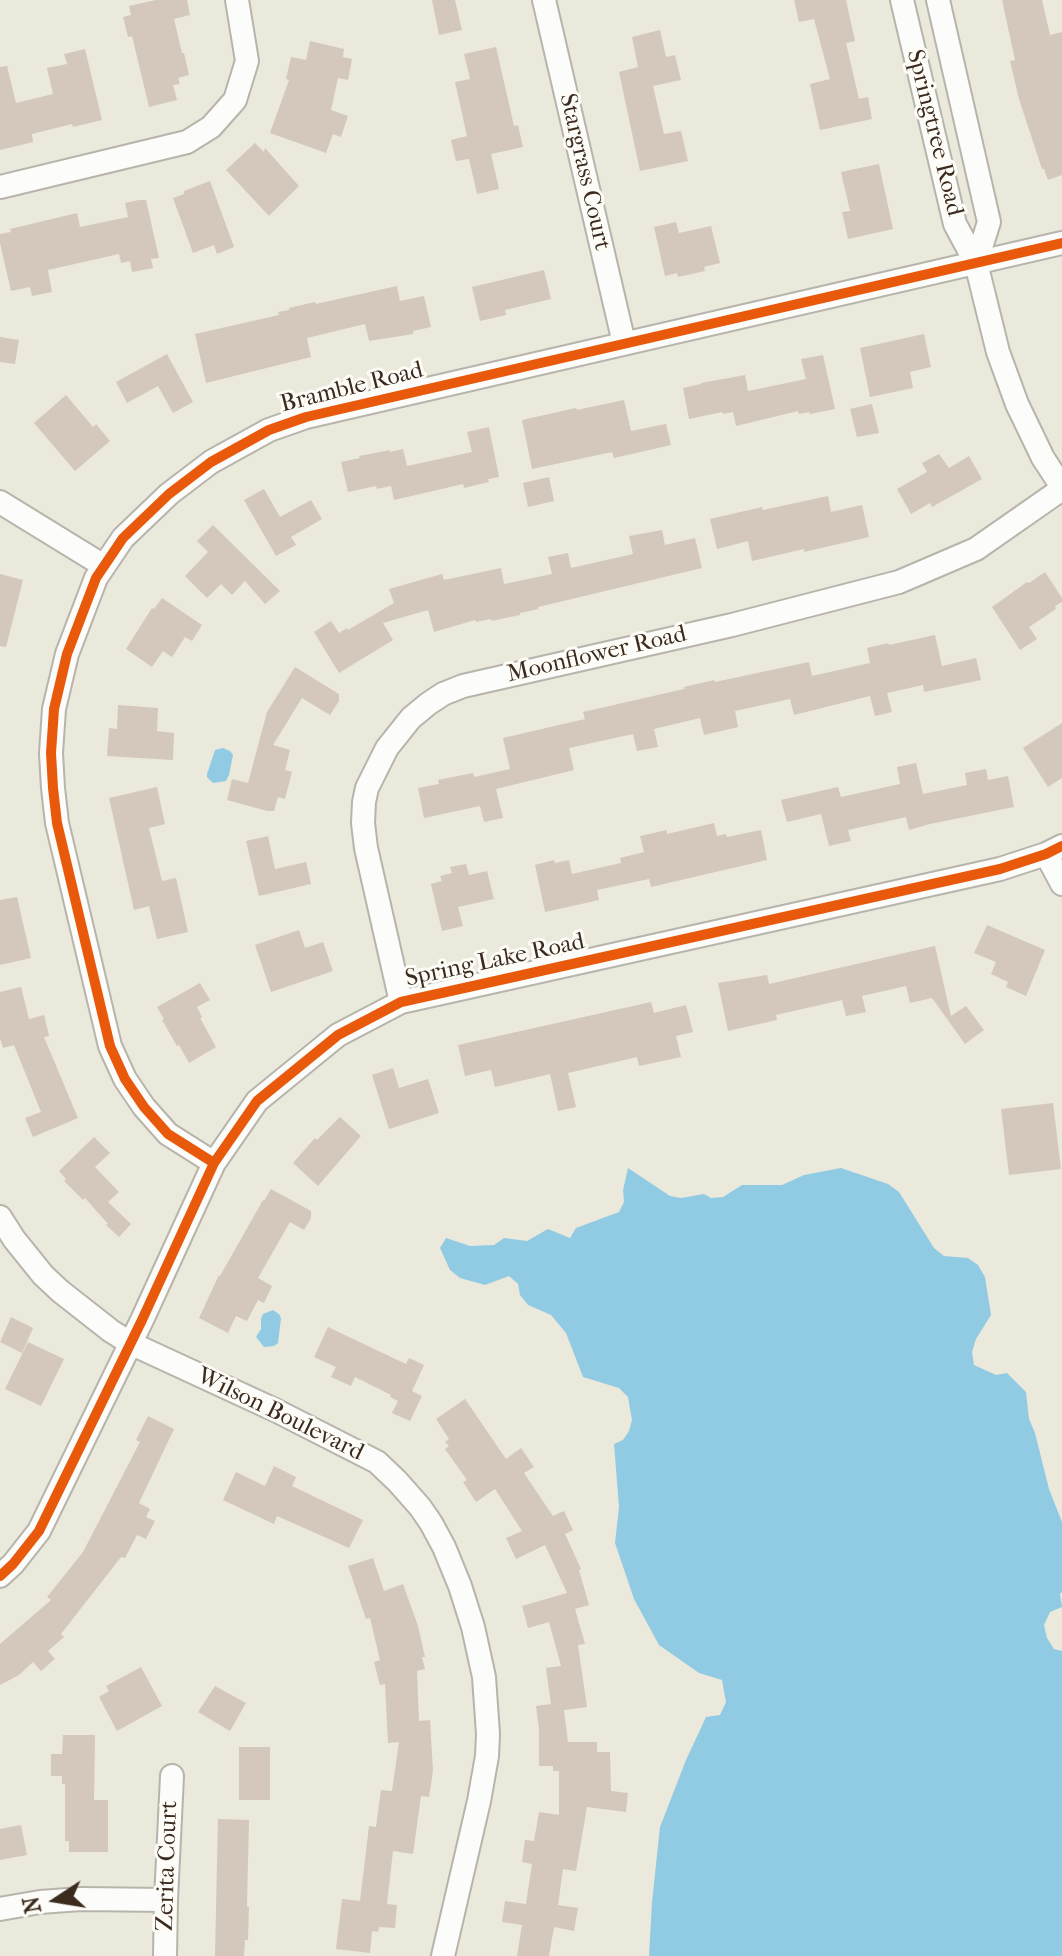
<!DOCTYPE html>
<html>
<head>
<meta charset="utf-8">
<style>
  body { margin:0 }
  #map { position:relative; width:1062px; height:1956px; overflow:hidden; background:#ebe8dc; font-family:"IM FELL French Canon",serif }
  canvas { display:block }
  .north { position:absolute; left:16px; top:1860px; width:80px; height:80px; -webkit-text-stroke:6px #fdfcf7; paint-order:stroke; rotate:258deg; font-size:22px; font-weight:700; line-height:32px; text-align:center; color:#3b2a1e }
  .north::after { content:''; display:block; margin:auto; width:28px; height:36px; background:#3b2a1e; clip-path:polygon(50% 0,100% 100%,50% 72%,0 100%) }
</style>
</head>
<body>
<div id="map">
<canvas width="1062" height="1956"></canvas>
<div class="north">N</div>
</div>
<script>
const c = document.querySelector('canvas').getContext('2d');
c.lineJoin = 'round';
function fill(path, color) { c.fillStyle = color; c.fill(path, 'evenodd'); }
const toPath = rows => new Path2D(rows.map(r => 'M' + r).join(''));
function stroke(path, color, width, dash) { c.strokeStyle = color; c.lineWidth = width; c.lineCap = dash ? 'butt' : 'round'; c.setLineDash(dash || []); c.stroke(path); }
function write(font, color, halo, rows, align = 'center') {
  c.font = font + ' "IM FELL French Canon",serif'; c.lineWidth = 6; c.setLineDash([]); c.textBaseline = 'middle'; c.strokeStyle = halo; c.fillStyle = color; for (const [text, x, y, turn = 0] of rows) {
    c.save(); c.translate(x, y); c.rotate((+turn || 0) * Math.PI / 180); c.textAlign = isNaN(turn) ? turn : align; if (halo) c.strokeText(text, 0, 0); c.fillText(text, 0, 0); c.restore();
  }
}
fill(toPath([
  [223,748,230,751,233,755,229,775,226,781,213,783,207,777,207,774,215,750],
  [628,1168,670,1196,681,1198,704,1194,711,1198,723,1197,742,1185,782,1185,804,1175,841,1168,888,1184,899,1192,934,1248,944,1256,968,1258,978,1265,985,1277,991,1315,976,1339,972,1352,974,1365,996,1375,1007,1373,1026,1392,1029,1419,1035,1433,1049,1489,1062,1522,1062,1592,1060,1594,1062,1607,1050,1612,1044,1625,1047,1638,1054,1649,1062,1651,1062,1956,649,1956,652,1902,660,1827,686,1760,706,1717,720,1715,726,1702,722,1680,699,1673,659,1645,634,1599,615,1543,619,1507,614,1444,623,1440,629,1431,632,1420,628,1397,619,1388,583,1377,566,1333,551,1315,528,1305,520,1295,518,1284,509,1276,485,1285,460,1278,450,1270,440,1248,446,1238,470,1246,494,1245,504,1238,527,1241,548,1229,570,1238,576,1228,619,1212,624,1202,623,1190],
  [273,1310,279,1314,281,1318,278,1343,274,1346,264,1347,256,1337,261,1329,261,1319,263,1314]
]), '#91cbe3');
fill(toPath([
  [156,0,187,0,190,15,174,19,182,53,184,53,189,75,178,78,180,84,173,85,177,100,149,107,132,36,128,37,123,17,131,15,129,6],
  [432,0,455,0,462,30,439,35],
  [794,0,846,0,855,41,846,43,859,99,868,97,872,119,820,130,810,84,830,79,814,19,799,22],
  [1002,0,1042,0,1050,35,1062,32,1062,175,1048,180,1044,169,1042,169,1019,99,1010,61,1015,60],
  [660,30,666,57,675,55,681,80,653,86,664,134,681,131,688,161,640,171,619,72,638,67,632,37],
  [310,41,344,49,343,57,352,59,348,80,338,78,331,110,348,116,341,137,333,134,326,153,270,133,289,80,286,79,291,57,306,60],
  [496,47,514,126,518,125,523,147,491,154,499,189,477,194,469,159,456,161,451,140,467,136,455,82,470,79,464,54],
  [85,49,102,120,73,127,72,124,32,134,33,142,0,150,0,67,7,66,16,103,53,94,47,68,67,64,64,54],
  [255,143,264,152,265,148,299,186,269,216,226,170],
  [879,164,893,229,848,239,842,212,850,211,841,172],
  [210,181,234,247,217,254,214,245,193,253,173,198,184,194,184,191],
  [139,200,146,200,159,258,151,259,153,268,132,272,130,261,121,263,119,254,48,270,52,292,32,296,30,287,11,291,0,243,0,234,11,232,10,229,77,213,80,227,128,217,125,203],
  [676,222,679,233,711,226,720,263,704,267,705,271,678,277,677,273,665,276,654,227],
  [544,270,551,299,505,310,506,315,480,321,472,287],
  [397,286,400,301,424,296,431,327,413,331,413,334,369,341,365,324,307,338,311,357,206,383,195,334,279,315,278,312,289,310,289,308,315,302,316,304],
  [924,334,931,367,910,372,913,388,870,397,860,348],
  [0,337,19,340,15,364,0,362],
  [167,354,193,402,173,413,158,386,127,403,116,382],
  [823,355,835,409,810,414,809,412,799,414,798,411,736,426,733,412,723,414,722,412,689,419,683,388,701,384,701,383,745,375,748,391,806,379,801,359],
  [66,395,93,427,96,424,110,441,75,471,34,423],
  [624,400,631,431,666,424,671,445,614,458,612,452,532,469,522,420,576,408,577,410],
  [872,404,879,433,857,437,850,409],
  [489,427,499,477,488,479,489,482,464,488,463,484,394,500,391,486,377,489,376,486,348,492,341,462,360,458,359,456,390,450,390,452,403,449,407,466,472,452,467,432],
  [939,454,949,468,969,456,982,479,932,507,930,503,911,514,897,489,927,472,922,463],
  [549,477,554,501,528,507,523,483],
  [264,489,280,517,311,500,322,519,291,537,296,545,276,556,244,500],
  [828,496,831,512,862,505,869,537,804,552,804,549,752,561,748,541,717,549,710,519,762,507,763,510],
  [213,525,280,591,265,604,245,581,232,595,221,584,207,598,185,576,208,552,197,541],
  [662,530,665,545,695,538,702,568,538,607,538,609,520,613,520,615,491,621,491,619,476,622,475,620,434,632,428,610,383,623,393,640,339,673,314,632,331,621,339,633,347,628,348,630,394,603,389,589,442,574,444,580,501,568,504,584,552,574,548,557,568,553,571,568,633,554,629,536],
  [1045,572,1062,598,1062,602,1055,606,1056,609,1029,627,1037,639,1020,650,992,607,1027,582,1029,583],
  [0,574,23,580,6,647,0,646],
  [162,598,202,625,192,641,185,637,172,657,163,651,152,667,126,649,152,608,154,609],
  [935,635,942,666,976,658,981,680,924,692,923,685,887,693,892,712,875,716,870,696,794,715,790,699,735,711,738,727,704,735,700,718,654,729,658,747,637,751,633,734,569,748,574,770,496,789,503,818,484,822,480,806,424,818,418,788,439,784,438,780,473,773,474,777,510,769,503,738,585,719,583,712,684,689,684,687,714,680,715,682,809,662,812,676,870,663,867,648,888,643,889,645],
  [295,667,339,694,339,701,330,715,302,698,273,745,290,750,285,770,292,772,285,799,278,797,274,811,267,811,227,800,232,779,248,783,267,712],
  [118,705,158,708,157,731,174,733,173,760,107,756,109,728,117,729],
  [1062,723,1062,778,1048,787,1023,748],
  [916,763,923,794,967,785,965,773,986,769,988,780,1008,776,1014,807,930,824,909,830,906,817,848,830,851,841,829,846,821,814,787,822,781,800,838,787,841,797,900,784,897,767],
  [157,787,165,824,149,828,162,881,176,878,188,932,157,939,149,906,134,910,109,798],
  [714,823,717,836,726,834,727,837,761,830,767,860,651,887,649,879,597,890,599,900,545,912,535,865,554,860,555,863,569,860,572,874,621,863,620,858,644,852,640,836,667,830,667,834],
  [268,836,275,869,306,862,311,884,259,896,246,841],
  [466,864,469,875,487,871,494,899,458,907,463,926,442,931,431,884,442,881,440,876,452,873,450,867],
  [17,897,31,958,0,965,0,900],
  [987,925,1045,950,1026,996,1006,987,1008,982,991,974,996,962,974,953],
  [299,930,305,948,323,942,333,971,271,992,255,945],
  [935,946,951,1016,966,1006,984,1030,965,1044,932,998,910,1003,906,986,862,996,866,1012,846,1016,842,1000,776,1015,777,1020,728,1031,718,983,767,975,769,984],
  [200,983,210,1000,197,1007,202,1017,200,1018,216,1047,189,1063,179,1045,177,1046,162,1020,164,1019,157,1007],
  [21,987,29,1019,44,1015,49,1036,44,1037,78,1118,33,1137,25,1118,41,1112,14,1045,3,1048,0,1038,0,992],
  [651,1002,654,1013,686,1005,693,1032,676,1036,681,1057,639,1066,637,1057,568,1073,576,1107,558,1111,550,1074,495,1087,491,1070,465,1076,458,1045],
  [393,1068,399,1088,428,1079,439,1113,389,1129,372,1075],
  [1053,1103,1061,1169,1009,1175,1001,1109],
  [340,1117,361,1136,318,1186,293,1163,315,1138,317,1140],
  [94,1137,110,1153,95,1167,119,1192,108,1202,131,1224,119,1237,106,1225,108,1224,85,1198,83,1200,64,1181,66,1179,59,1171],
  [271,1189,311,1211,311,1218,304,1230,290,1222,258,1278,272,1286,264,1303,258,1300,247,1321,236,1316,228,1333,199,1318,219,1275,220,1276,263,1200,264,1201],
  [11,1317,33,1328,22,1353,0,1342],
  [328,1327,406,1364,409,1358,424,1365,412,1391,422,1396,410,1421,392,1413,398,1401,390,1397,391,1395,355,1377,351,1386,331,1377,336,1367,314,1357],
  [28,1342,64,1359,41,1406,5,1389],
  [465,1399,506,1459,521,1448,534,1467,524,1473,553,1516,564,1511,573,1530,565,1534,581,1569,579,1570,589,1605,575,1609,585,1644,578,1645,587,1707,564,1710,568,1742,597,1742,597,1752,610,1752,611,1791,628,1793,626,1812,587,1807,576,1871,563,1869,558,1905,578,1908,574,1931,554,1927,549,1956,517,1956,522,1925,502,1922,505,1901,526,1904,532,1864,522,1862,525,1840,534,1841,539,1812,559,1815,559,1771,553,1771,553,1766,539,1766,539,1729,536,1706,551,1704,546,1668,561,1666,549,1622,528,1628,522,1606,567,1593,545,1545,516,1559,506,1538,522,1531,495,1489,476,1502,463,1482,467,1480,445,1449,449,1446,445,1442,449,1439,436,1419],
  [148,1416,174,1429,139,1503,150,1509,146,1517,155,1521,146,1539,137,1535,125,1558,121,1557,61,1634,64,1637,48,1651,55,1659,41,1671,33,1662,19,1675,0,1685,0,1644,51,1600,47,1597,83,1552,140,1442,136,1440],
  [274,1466,296,1477,292,1486,363,1520,349,1548,277,1516,274,1524,223,1500,236,1472,265,1486],
  [373,1558,384,1591,403,1584,418,1626,425,1657,422,1657,425,1669,417,1671,419,1721,430,1720,433,1771,429,1797,421,1796,413,1854,393,1851,387,1904,397,1905,395,1928,379,1927,378,1932,372,1931,370,1953,336,1949,342,1899,360,1901,369,1826,376,1827,381,1790,392,1791,399,1742,388,1743,385,1684,380,1685,374,1662,380,1660,370,1618,366,1619,348,1566],
  [141,1667,162,1706,117,1731,99,1697,109,1691,106,1686],
  [215,1686,246,1703,230,1731,198,1712],
  [63,1735,95,1735,94,1800,108,1800,108,1852,69,1852,69,1841,65,1841,65,1784,62,1784,62,1776,51,1776,51,1754,62,1754],
  [239,1747,270,1747,270,1800,239,1800],
  [218,1819,249,1820,247,1906,249,1907,248,1940,245,1940,244,1956,215,1956],
  [21,1825,27,1855,0,1860,0,1829]
]), '#d3c8bb');
const minor = toPath([
  [544,0,624,343],
  [902,0,955,224,976,263,998,352,1017,404,1043,458,1062,487],
  [938,0,989,222,976,263],
  [0,187,187,142,211,127,235,100,247,61,237,0],
  [0,502,104,566],
  [1046,854,1062,884],
  [401,1002,366,848,363,823,364,802,367,788,387,748,411,718,428,704,443,694,463,686,732,625,899,582,976,549,1062,489],
  [214,1163,168,1134,144,1107,125,1079,110,1046,57,823,53,788,51,753,54,709,67,654,96,578,123,538,169,494,211,462,269,430,306,417,1062,243],
  [0,1217,14,1239,43,1275,60,1291,111,1331,130,1343,275,1410,377,1462,397,1481,420,1507,431,1523,444,1547,460,1586,473,1627,484,1677,488,1734,487,1756,479,1801,443,1956],
  [0,1576,13,1564,39,1531,142,1320,214,1163,257,1101,338,1035,401,1002,1000,869,1046,854,1062,846],
  [0,1909,40,1902,81,1899,166,1900],
  [165,1956,166,1900,172,1776]
]);
stroke(minor, '#b7b4ab', 26);
stroke(minor, '#fcfcfa', 22);
stroke(toPath([
  [214,1163,168,1134,144,1107,125,1079,110,1046,57,823,53,788,51,753,54,709,67,654,96,578,123,538,169,494,211,462,269,430,306,417,1062,243],
  [0,1576,13,1564,39,1531,142,1320,214,1163,257,1101,338,1035,401,1002,1000,869,1046,854,1062,846]
]), '#e8590c', 10);
write('24px', '#3b2a1e', '#fdfcf7', [
  ["Springtree Road",934,133,76],
  ["Stargrass Court",584,172,77],
  ["Bramble Road",352,388,-14],
  ["Moonflower Road",597,655,-13],
  ["Spring Lake Road",495,961,-12],
  ["Wilson Boulevard",280,1415,26],
  ["Zerita Court",168,1866,-88]
]);
</script>
</body>
</html>
